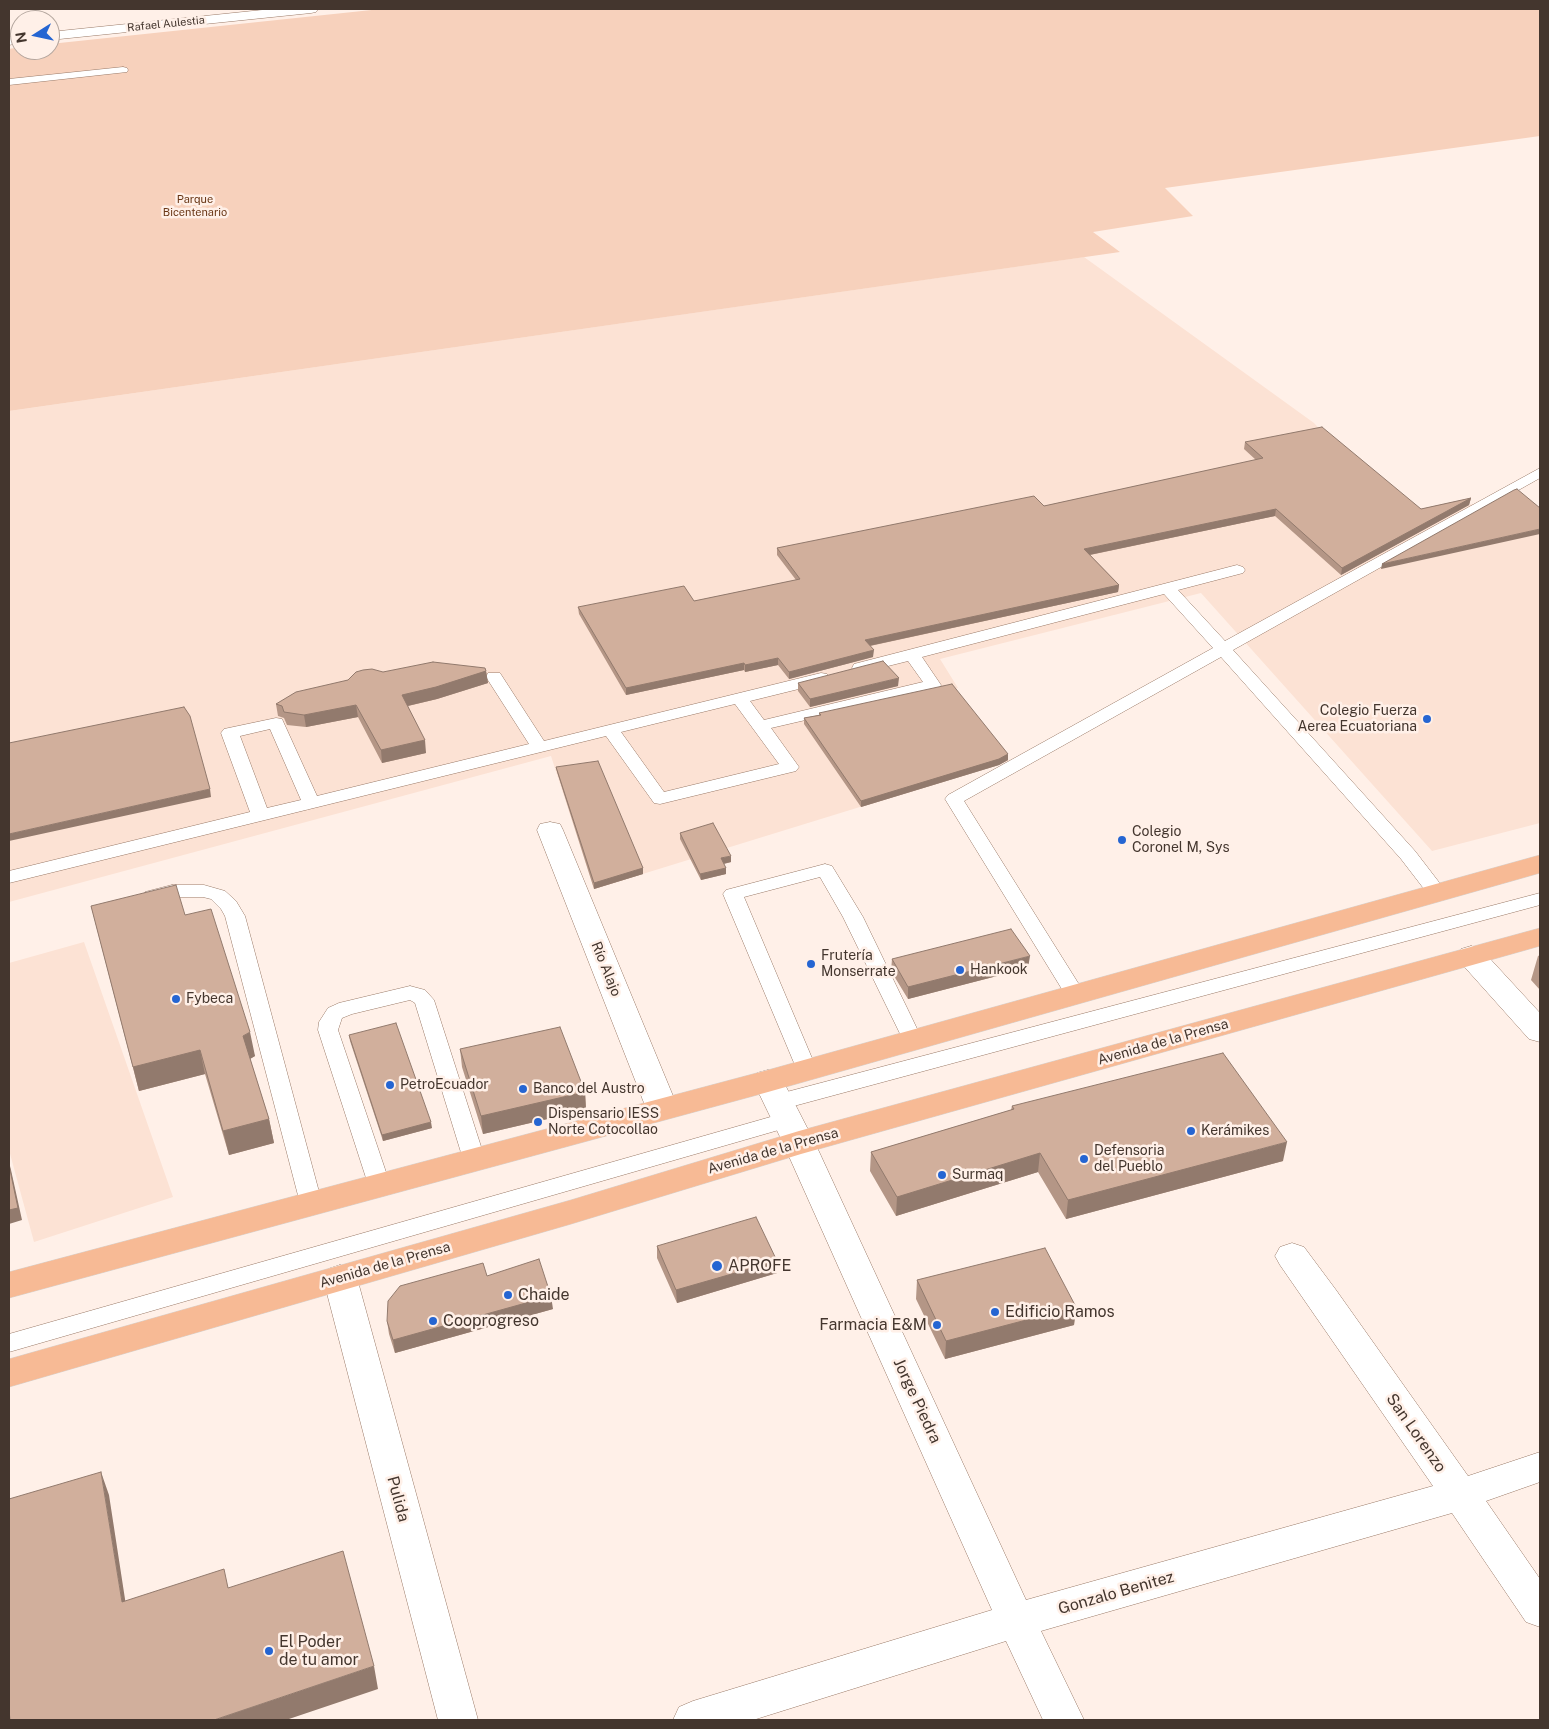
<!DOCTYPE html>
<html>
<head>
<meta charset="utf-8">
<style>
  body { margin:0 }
  #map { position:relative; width:1549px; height:1729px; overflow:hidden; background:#fff0e8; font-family:"Public Sans",sans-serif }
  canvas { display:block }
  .frame { position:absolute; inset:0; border:10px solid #44362e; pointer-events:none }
  .north { position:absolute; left:10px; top:10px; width:50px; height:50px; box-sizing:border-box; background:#fff0e8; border:1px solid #b4a69e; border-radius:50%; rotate:260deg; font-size:14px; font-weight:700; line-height:20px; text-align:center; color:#44362e }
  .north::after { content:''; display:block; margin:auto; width:18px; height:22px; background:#2565d2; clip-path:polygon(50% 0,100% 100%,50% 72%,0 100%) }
</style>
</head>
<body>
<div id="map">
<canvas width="1549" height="1729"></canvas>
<div class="frame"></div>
<div class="north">N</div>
</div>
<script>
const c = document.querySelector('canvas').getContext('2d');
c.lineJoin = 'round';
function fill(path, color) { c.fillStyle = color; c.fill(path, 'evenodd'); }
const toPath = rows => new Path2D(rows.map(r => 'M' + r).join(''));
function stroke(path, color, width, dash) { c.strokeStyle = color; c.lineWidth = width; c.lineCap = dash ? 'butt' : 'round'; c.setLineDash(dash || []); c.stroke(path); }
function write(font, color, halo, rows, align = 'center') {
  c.font = font + ' "Public Sans",sans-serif'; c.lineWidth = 5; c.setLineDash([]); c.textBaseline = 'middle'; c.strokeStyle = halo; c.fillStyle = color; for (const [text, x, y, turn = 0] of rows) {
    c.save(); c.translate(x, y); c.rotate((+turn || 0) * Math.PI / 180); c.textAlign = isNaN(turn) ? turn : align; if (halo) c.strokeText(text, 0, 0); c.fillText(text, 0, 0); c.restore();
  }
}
fill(toPath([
  [1084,257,1314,423,1325,435,1422,515,1515,495,1540,514,1540,823,1432,851,1201,593,940,659,958,688,952,690,1009,761,594,889,551,756,9,902,9,411],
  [84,942,173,1197,34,1242,9,1150,9,963]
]), '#fce2d4');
fill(toPath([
  [381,9,1540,9,1540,136,1165,188,1193,216,1093,232,1120,252,9,411,9,49,20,47,20,50,50,50,50,44]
]), '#f7d1bc');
const lane = toPath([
  [123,67,127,68,128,70,127,72,9,85,9,79,123,67],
  [1540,468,1540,478,1233,650,1415,851,1448,894,1445,898,1438,900,1431,898,1401,859,1221,657,964,801,1085,994,1082,999,1075,1001,1068,999,945,799,948,795,1213,648,1164,594,922,657,941,685,939,689,771,728,799,767,796,771,660,804,654,803,606,736,9,883,9,871,250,812,221,733,224,729,276,718,282,719,317,796,529,744,486,677,488,673,500,673,544,741,821,673,827,674,829,678,827,682,750,701,764,720,923,682,908,661,860,673,854,672,852,668,854,664,1237,565,1243,567,1245,570,1243,573,1178,590,1225,641,1540,468],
  [735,704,779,764,664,792,621,732,735,704],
  [270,729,301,800,267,808,240,736,270,729],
  [825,864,832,866,863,917,923,1041,920,1046,913,1048,906,1046,843,917,820,877,744,897,817,1070,814,1075,807,1077,800,1075,797,1070,723,894,726,890,825,864],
  [172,885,204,885,225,891,236,901,245,916,322,1203,319,1209,311,1211,303,1209,300,1203,225,916,221,909,211,899,203,897,172,897,152,902,145,900,142,896,145,892,172,885],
  [1540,893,1540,905,779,1110,771,1107,768,1102,771,1097,779,1094,1540,893],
  [410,986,425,990,434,1000,485,1159,482,1165,474,1167,466,1165,463,1159,415,1003,410,1000,352,1014,342,1018,338,1030,390,1184,387,1190,379,1192,371,1190,368,1184,318,1030,319,1022,328,1008,339,1003,410,986],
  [788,1112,796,1115,799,1120,796,1125,9,1352,9,1334,788,1112]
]);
const street = toPath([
  [272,9,318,9,316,12,311,13,50,40,50,32,272,9],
  [20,35,20,43,9,45,9,37,20,35],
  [550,822,560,824,563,830,678,1108,673,1116,662,1119,651,1116,646,1108,537,830,540,824,550,822],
  [1471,946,1481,949,1540,1013,1540,1042,1529,1039,1461,963,1457,956,1461,949,1471,946],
  [768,1070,779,1073,815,1143,1026,1600,1433,1486,1280,1265,1275,1256,1280,1247,1292,1243,1304,1247,1336,1290,1468,1476,1540,1452,1540,1482,1486,1501,1540,1579,1540,1627,1526,1622,1452,1513,1041,1631,1084,1720,1043,1720,1006,1641,753,1720,673,1720,679,1707,693,1701,992,1610,783,1143,753,1081,757,1073,768,1070],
  [340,1265,352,1269,357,1278,478,1720,438,1720,323,1278,328,1269,340,1265]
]);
const primary = toPath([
  [1540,855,1540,873,768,1092,9,1298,9,1272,768,1070,1540,855],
  [1540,928,1540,946,801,1154,571,1224,9,1387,9,1359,571,1200,799,1131,1540,928]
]);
stroke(lane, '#9a7a68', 1);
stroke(street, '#9a7a68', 1);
stroke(primary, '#d6d3d1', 1);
fill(lane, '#fff');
fill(street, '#fff');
fill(primary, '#f7ba95');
fill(toPath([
  [1245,442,1421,509,1471,498,1469,505,1341,575,1275,516,1090,555,1119,585,1118,592,870,646,873,657,789,679,778,665,745,672,744,670,626,695,579,614,578,607,694,601,796,580,777,555,777,548,1044,506,1256,460,1244,449],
  [486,671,488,683,437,699,408,706,426,753,382,763,358,717,306,727,287,725,284,718,278,716,276,704,348,680,383,672],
  [798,683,898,686,810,707,798,691],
  [819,713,1008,760,999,765,861,807,804,724,804,718,819,715],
  [556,767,643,868,643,874,594,889,557,772],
  [680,833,731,862,724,864,726,874,701,880,680,839],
  [91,906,185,915,255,1056,250,1059,269,1119,274,1143,229,1155,205,1074,139,1091],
  [1540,955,1540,990,1531,980,1538,956],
  [892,959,1028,968,908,999,891,971],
  [349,1035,432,1128,383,1141,350,1041],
  [460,1049,585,1092,586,1110,483,1134,462,1067],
  [1012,1106,1283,1161,1066,1219,1038,1172,896,1216,870,1171,871,1152,1011,1110],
  [657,1246,777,1273,677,1303,657,1258],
  [487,1276,553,1309,395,1353,389,1334,387,1321],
  [917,1280,1076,1307,1074,1325,945,1359,916,1299]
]), '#b49686');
fill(toPath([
  [1471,498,1469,505,1341,575,1342,568],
  [1276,509,1275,516,1084,556,1084,549],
  [1540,529,1540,534,1381,569,1382,564],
  [1119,585,1118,592,864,647,865,640],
  [874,650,873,657,789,679,789,672],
  [778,658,778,665,745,672,745,665],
  [744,663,744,670,626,695,626,688],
  [486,671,488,683,437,699,403,707,402,695],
  [899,678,898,686,810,707,810,699],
  [356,705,358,717,306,727,304,715],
  [425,740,426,753,382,763,381,750],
  [1008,754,1008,760,999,765,861,807,861,801],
  [210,789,211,797,9,841,9,834],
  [731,856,731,862,722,864,721,858],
  [643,868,643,874,594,889,594,883],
  [726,868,726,874,701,880,700,874],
  [1030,956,1028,968,908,999,908,987],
  [250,1032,255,1056,248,1060,243,1036],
  [200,1050,205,1074,139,1091,133,1067],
  [585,1092,586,1110,483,1134,481,1116],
  [269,1119,274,1143,229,1155,223,1131],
  [431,1122,432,1128,383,1141,382,1135],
  [1287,1142,1283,1161,1066,1219,1068,1200],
  [1040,1153,1038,1172,896,1216,897,1197],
  [9,1162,11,1170,22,1220,9,1224],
  [777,1261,777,1273,677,1303,676,1290],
  [551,1296,553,1309,395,1353,393,1340],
  [1076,1307,1074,1325,945,1359,946,1341],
  [101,1472,109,1495,129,1625,122,1602],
  [374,1666,378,1689,286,1720,214,1720]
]), '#927a6d');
const building = toPath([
  [1322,427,1421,509,1471,498,1342,568,1276,509,1084,549,1119,585,865,640,874,650,789,672,778,658,745,665,744,663,626,688,578,607,684,586,694,601,800,579,777,548,1034,496,1044,506,1263,458,1245,442,1322,427],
  [1517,489,1540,508,1540,529,1382,564,1514,490,1517,489],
  [883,661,899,678,810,699,798,683,883,661],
  [433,662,485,668,486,671,436,687,402,695,425,740,381,750,356,705,304,715,284,712,282,706,276,704,296,692,348,680,356,672,363,670,372,669,383,672,433,662],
  [952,684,1008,754,999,759,861,801,804,718,821,715,819,713,952,684],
  [184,707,190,716,210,789,9,834,9,743,184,707],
  [598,761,643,868,594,883,556,767,598,761],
  [713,823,731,856,721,858,726,868,700,874,680,833,713,823],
  [176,885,185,915,211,909,250,1032,243,1036,269,1119,223,1131,200,1050,133,1067,91,906,176,885],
  [1011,929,1030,956,908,987,892,959,1011,929],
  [396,1023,431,1122,382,1135,349,1035,396,1023],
  [560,1027,585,1092,481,1116,460,1049,560,1027],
  [1223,1053,1287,1142,1068,1200,1040,1153,897,1197,871,1152,1014,1109,1012,1106,1223,1053],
  [9,1165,18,1208,9,1210,9,1165],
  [756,1217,777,1261,676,1290,657,1246,756,1217],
  [1045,1248,1076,1307,946,1341,917,1280,1045,1248],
  [539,1259,551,1296,393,1340,387,1321,388,1301,400,1286,483,1263,487,1276,539,1259],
  [101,1472,122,1602,224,1569,228,1588,343,1551,374,1666,214,1720,10,1720,9,1710,9,1499,101,1472]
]);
fill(building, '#d1af9c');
stroke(building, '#927a6d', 1);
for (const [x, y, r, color] of [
  [1427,719,5,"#2565d2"],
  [1122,840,5,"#2565d2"],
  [811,964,5,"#2565d2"],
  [960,970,5,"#2565d2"],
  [176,999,5,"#2565d2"],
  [390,1085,5,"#2565d2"],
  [523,1089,5,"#2565d2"],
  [538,1122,5,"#2565d2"],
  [1191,1131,5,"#2565d2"],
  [1084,1159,5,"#2565d2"],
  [942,1175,5,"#2565d2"],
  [717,1266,6,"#2565d2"],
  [508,1295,5,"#2565d2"],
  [995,1312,5,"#2565d2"],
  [433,1321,5,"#2565d2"],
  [937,1325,5,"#2565d2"],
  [269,1651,5,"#2565d2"]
]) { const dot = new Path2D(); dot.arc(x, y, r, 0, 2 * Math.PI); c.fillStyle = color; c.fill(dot); stroke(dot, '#fff0e8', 2); }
write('11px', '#44362e', '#fff0e8', [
  ["Rafael Aulestia",166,24,-6]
]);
write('11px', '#6a3716', '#fff0e8', [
  ["Parque",195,200],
  ["Bicentenario",195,213]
]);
write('14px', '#44362e', '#fff0e8', [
  ["Colegio Fuerza",1417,711,"right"],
  ["Aerea Ecuatoriana",1417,727,"right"],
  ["Colegio",1132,832],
  ["Coronel M, Sys",1132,848],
  ["Frutería",821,956],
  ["Monserrate",821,972],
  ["Hankook",970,970],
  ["Fybeca",186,999],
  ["PetroEcuador",400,1085],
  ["Banco del Austro",533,1089],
  ["Dispensario IESS",548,1114],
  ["Norte Cotocollao",548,1130],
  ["Kerámikes",1201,1131],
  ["Defensoria",1094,1151],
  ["del Pueblo",1094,1167],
  ["Surmaq",952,1175]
], 'left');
write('14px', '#44362e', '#fff0e8', [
  ["Río Alajo",606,969,68],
  ["Avenida de la Prensa",1163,1042,-16],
  ["Avenida de la Prensa",773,1151,-16],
  ["Avenida de la Prensa",385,1265,-16]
]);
write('16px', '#44362e', '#fff0e8', [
  ["APROFE",728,1266],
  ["Chaide",518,1295],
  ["Edificio Ramos",1005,1312],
  ["Cooprogreso",443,1321],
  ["Farmacia E&M",927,1325,"right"],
  ["El Poder",279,1642],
  ["de tu amor",279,1660]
], 'left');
write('16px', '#44362e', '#fff0e8', [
  ["Jorge Piedra",917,1401,65],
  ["San Lorenzo",1416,1433,55],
  ["Pulida",398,1499,75],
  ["Gonzalo Benitez",1116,1593,-16]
]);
</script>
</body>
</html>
